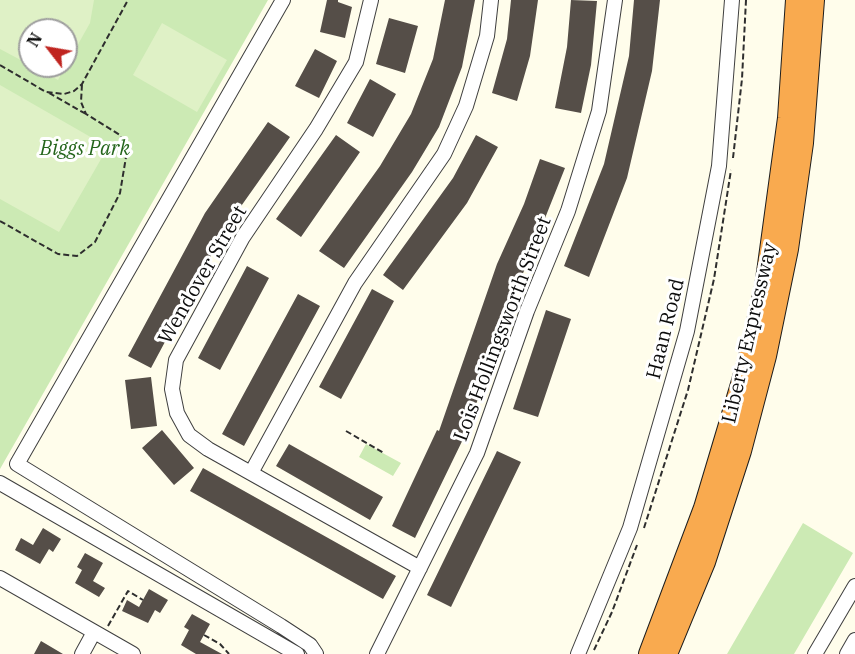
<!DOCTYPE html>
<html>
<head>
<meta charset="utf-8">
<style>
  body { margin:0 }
  #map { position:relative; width:855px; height:654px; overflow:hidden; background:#fffdeb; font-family:"IBM Plex Serif",serif }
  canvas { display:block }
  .north { position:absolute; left:18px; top:18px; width:60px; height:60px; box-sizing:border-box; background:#fff; border:2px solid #9e9e9e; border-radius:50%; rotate:301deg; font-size:16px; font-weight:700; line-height:24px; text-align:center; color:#0c0c0c }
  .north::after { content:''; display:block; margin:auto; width:21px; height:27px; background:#c02520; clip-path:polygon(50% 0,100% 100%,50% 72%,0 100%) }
</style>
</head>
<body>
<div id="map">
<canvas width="855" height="654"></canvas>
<div class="north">N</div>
</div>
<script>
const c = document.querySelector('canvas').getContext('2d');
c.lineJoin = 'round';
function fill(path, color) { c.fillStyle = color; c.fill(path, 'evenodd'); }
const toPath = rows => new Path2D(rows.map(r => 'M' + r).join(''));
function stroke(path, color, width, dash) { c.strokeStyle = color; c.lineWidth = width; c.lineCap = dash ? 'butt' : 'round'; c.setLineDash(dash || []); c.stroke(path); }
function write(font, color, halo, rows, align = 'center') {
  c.font = font + ' "IBM Plex Serif",serif'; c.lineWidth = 6; c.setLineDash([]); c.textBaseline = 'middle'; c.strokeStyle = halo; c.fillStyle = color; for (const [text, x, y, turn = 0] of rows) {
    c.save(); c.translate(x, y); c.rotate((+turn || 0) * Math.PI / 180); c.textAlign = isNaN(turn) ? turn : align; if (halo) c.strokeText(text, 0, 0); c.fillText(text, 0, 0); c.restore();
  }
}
fill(toPath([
  [0,0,268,0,0,469],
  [30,30,66,30,66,66,30,66],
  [366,444,401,463,393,476,359,457],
  [803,523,853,553,794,654,727,654]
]), '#cceab4');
fill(toPath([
  [0,0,94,0,90,23,58,80,31,66,66,66,66,30,30,30,30,65,0,49],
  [162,23,227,60,197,112,133,75],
  [0,85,108,147,59,232,0,199]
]), '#dff1c6');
fill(toPath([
  [327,0,338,0,338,2,352,7,345,38,320,32],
  [445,0,475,0,462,67,439,127,412,172,344,268,319,251,380,166,411,114,433,59],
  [511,0,538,0,530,56,517,101,492,93,507,39],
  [571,0,597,1,591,65,581,113,555,108,567,47],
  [634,0,660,0,652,71,627,178,589,277,564,266,604,164,629,56],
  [389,18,418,26,405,73,376,64],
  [315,49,337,61,319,98,295,86],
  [370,79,396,94,373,137,347,123],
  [268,122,290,137,227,226,151,368,128,356,205,213],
  [336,135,360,152,301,237,276,219],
  [476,135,498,147,467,203,403,290,383,275,453,178],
  [540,159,565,168,502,326,468,429,415,538,392,526,437,430,439,431,497,264,524,204],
  [247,266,269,278,220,370,198,358],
  [372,289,394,301,341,399,319,387],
  [298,294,320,306,244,446,222,434],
  [546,310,571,319,538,417,513,409],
  [151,377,157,426,131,429,125,380],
  [162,430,194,468,174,485,142,448],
  [289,444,383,497,370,520,276,466],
  [497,451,521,462,451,607,427,595],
  [203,468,396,576,383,599,190,491],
  [43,528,61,539,53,552,49,549,40,564,15,550,21,538,33,545],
  [85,553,103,563,93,581,105,588,99,597,75,583,82,570,77,567],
  [149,589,168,600,160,613,155,610,148,623,122,611,127,600,139,607],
  [192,614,210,624,200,642,222,654,196,654,181,645,189,630,184,627],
  [41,641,63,654,34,654]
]), '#554e48');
const minor = toPath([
  [283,0,17,464,281,626,310,645,316,654],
  [371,0,356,62,316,129,243,237,176,360,172,389,177,413,189,435,208,449,420,568],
  [251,473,355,283,444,154,466,106,487,36,491,0],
  [0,483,297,654],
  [0,578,133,654],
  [82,654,94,632],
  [377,654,477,453,527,311,568,211,599,111,615,0],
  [578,654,630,528,687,331,719,166,732,0],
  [815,654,855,586],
  [847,654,855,640]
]);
const highway = toPath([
  [649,654,704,508,748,361,765,287,788,118,796,0],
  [667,654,705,562,741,451,766,356,788,249,803,143,814,0]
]);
stroke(minor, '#3f3f3f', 16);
stroke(highway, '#1d1d1d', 22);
stroke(toPath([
  [0,65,46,92,64,94,74,91,82,84,128,0],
  [49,93,86,114],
  [733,158,742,79,746,0],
  [0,221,58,254,77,256,95,242,120,193,127,151,120,135,86,114,81,102,82,84],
  [346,431,384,453],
  [644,528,688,390,714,279,731,170],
  [108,626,128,591,143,600],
  [204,635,220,644,229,654],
  [594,650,612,612,637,545]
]), '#2e2e2e', 2, [6, 3]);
stroke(minor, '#fff', 14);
stroke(highway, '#f9aa4f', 20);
write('italic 20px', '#24651b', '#fff', [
  ["Biggs Park",85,149]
]);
write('20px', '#0c0c0c', '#fff', [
  ["Wendover Street",203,275,-60],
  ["Lois Hollingsworth Street",503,329,-69],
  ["Haan Road",666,329,-76],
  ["Liberty Expressway",750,333,-77]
]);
</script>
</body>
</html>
